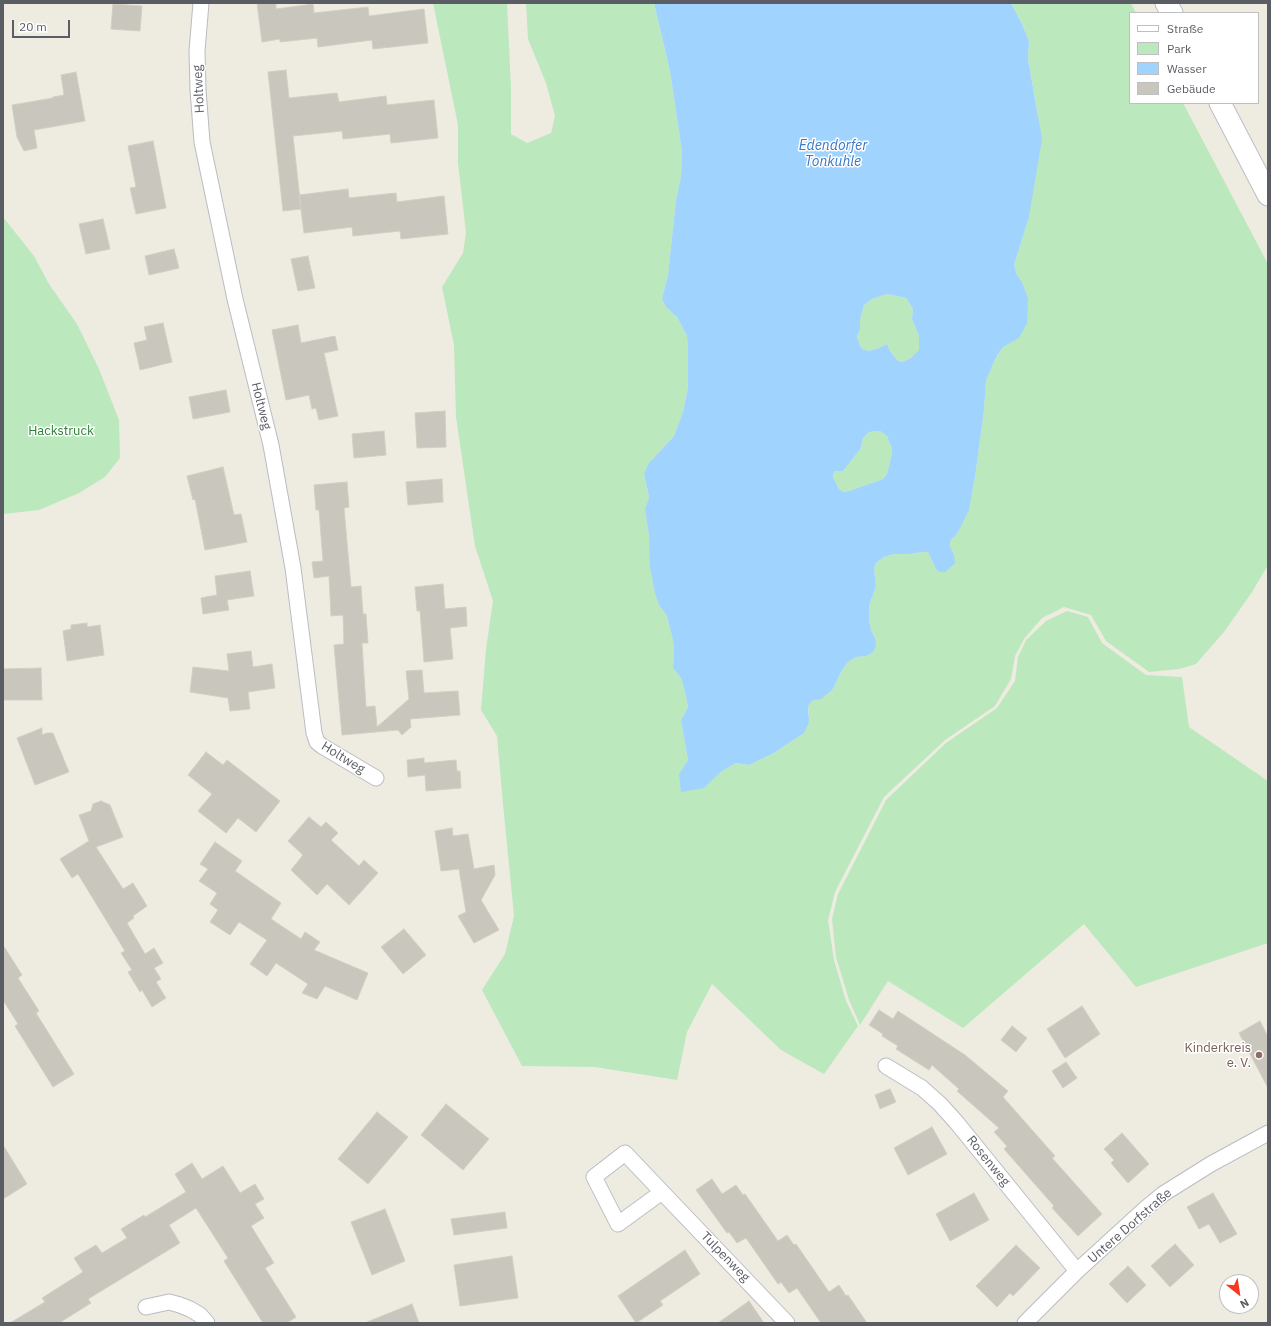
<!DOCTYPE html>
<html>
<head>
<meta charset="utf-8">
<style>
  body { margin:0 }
  #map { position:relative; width:1271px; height:1326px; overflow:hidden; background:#eeece1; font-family:"IBM Plex Sans",sans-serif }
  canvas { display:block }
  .frame { position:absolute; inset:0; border:4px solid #5a5e64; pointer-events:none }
  .legend { position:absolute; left:1129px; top:12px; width:130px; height:92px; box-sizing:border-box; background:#fff; border:1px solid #bdbfc1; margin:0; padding:5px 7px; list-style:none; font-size:12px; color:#5a5e64 }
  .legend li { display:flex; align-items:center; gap:8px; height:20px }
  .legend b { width:20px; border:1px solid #bdbfc1 }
  .north { position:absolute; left:1219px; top:1274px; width:40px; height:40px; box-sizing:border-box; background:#fff; border:1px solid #bdbfc1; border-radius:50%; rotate:150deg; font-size:11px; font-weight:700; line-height:16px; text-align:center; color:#5a5e64 }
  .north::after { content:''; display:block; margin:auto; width:14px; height:18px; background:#f8371e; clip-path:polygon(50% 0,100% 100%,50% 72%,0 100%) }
  .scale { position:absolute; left:12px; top:20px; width:58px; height:18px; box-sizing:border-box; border:2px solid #5a5e64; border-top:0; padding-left:5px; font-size:12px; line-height:14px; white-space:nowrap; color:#5a5e64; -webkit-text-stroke:3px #fff; paint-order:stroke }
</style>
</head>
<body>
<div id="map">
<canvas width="1271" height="1326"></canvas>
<div class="frame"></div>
<ul class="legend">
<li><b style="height:5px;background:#fff"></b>Straße</li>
<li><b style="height:11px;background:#bbe8bd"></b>Park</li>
<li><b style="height:11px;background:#a1d3ff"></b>Wasser</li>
<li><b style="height:11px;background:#c9c6be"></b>Gebäude</li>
</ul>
<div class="north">N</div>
<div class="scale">20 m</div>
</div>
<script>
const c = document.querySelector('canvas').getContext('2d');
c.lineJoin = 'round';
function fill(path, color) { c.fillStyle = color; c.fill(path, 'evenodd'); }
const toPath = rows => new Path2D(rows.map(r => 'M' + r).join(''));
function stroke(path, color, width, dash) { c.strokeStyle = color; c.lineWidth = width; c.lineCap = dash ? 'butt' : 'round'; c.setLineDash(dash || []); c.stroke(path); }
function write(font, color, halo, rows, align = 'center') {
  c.font = font + ' "IBM Plex Sans",sans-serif'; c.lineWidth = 3; c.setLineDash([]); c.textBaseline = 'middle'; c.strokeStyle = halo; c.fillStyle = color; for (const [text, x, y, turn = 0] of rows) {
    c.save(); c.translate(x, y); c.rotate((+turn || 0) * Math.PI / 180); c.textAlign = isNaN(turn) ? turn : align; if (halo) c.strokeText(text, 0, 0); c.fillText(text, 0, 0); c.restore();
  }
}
fill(toPath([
  [433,3,507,3,511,89,511,134,527,143,551,133,555,116,546,83,528,39,526,3,654,3,670,71,682,152,681,176,676,200,668,275,662,299,666,307,677,317,687,336,688,351,688,387,683,412,674,436,648,464,644,474,649,497,645,509,659,605,667,616,673,640,674,652,673,668,681,678,685,692,688,707,681,720,688,760,679,774,704,788,722,771,736,763,749,765,774,753,804,733,809,714,808,706,813,699,833,689,842,670,848,662,856,657,866,656,875,638,871,630,869,620,869,606,876,586,874,569,876,563,884,557,894,554,911,554,922,552,928,552,936,569,954,555,950,546,950,541,957,534,972,493,975,477,984,410,986,381,993,364,1002,347,1019,338,1022,282,1017,275,1014,265,1029,217,1038,115,1028,59,1029,41,1022,24,1011,3,1131,3,1136,13,1130,13,1130,103,1183,103,1268,264,1268,565,1252,592,1224,632,1196,664,1179,669,1149,672,1106,641,1091,615,1064,607,1042,618,1024,639,1015,656,1011,679,995,706,945,740,884,797,835,892,828,920,834,960,846,1001,858,1026,824,1074,781,1050,712,984,687,1032,677,1080,595,1067,522,1066,482,990,505,954,514,916,503,804,497,736,481,710,486,649,493,601,475,546,456,417,454,345,442,287,463,253,466,233,458,163,458,125],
  [3,217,34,256,49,284,77,324,99,369,119,420,120,458,105,477,79,493,39,510,3,514],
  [887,294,906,298,913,309,912,319,919,336,920,350,911,358,902,362,897,360,890,351,887,344,877,349,868,351,863,349,860,346,857,336,860,330,860,320,864,305,872,299],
  [880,431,887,436,892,449,892,454,887,474,883,479,849,491,844,492,839,489,833,477,834,471,843,471,861,448,863,438,869,432],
  [1067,611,1088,617,1102,643,1146,675,1182,677,1189,727,1268,781,1268,943,1136,987,1084,924,963,1028,888,981,860,1025,849,1000,836,957,832,919,838,894,886,800,946,743,997,708,1015,681,1018,657,1026,640,1046,621]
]), '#bbe8bd');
fill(toPath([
  [654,3,1011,3,1022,24,1029,41,1028,59,1042,139,1029,217,1014,265,1017,275,1022,282,1028,299,1027,323,1019,338,1003,347,998,354,993,364,986,381,984,410,975,477,969,510,957,534,950,541,950,546,954,555,955,563,945,572,940,572,936,569,928,552,922,552,911,554,894,554,884,557,876,563,874,569,876,586,869,606,869,620,871,630,875,638,876,646,873,652,866,656,856,657,848,662,842,670,833,689,821,699,813,700,808,706,809,722,804,733,774,753,749,765,736,763,722,771,704,788,681,792,679,774,688,760,681,720,688,707,685,692,681,678,673,668,674,652,673,640,667,616,659,605,655,593,650,567,649,536,645,509,649,497,644,474,648,464,674,436,683,412,688,387,688,351,687,336,677,317,666,307,662,299,668,275,676,200,681,176,682,152,670,71],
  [887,294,906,298,913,309,912,319,919,336,919,350,911,358,902,362,897,360,890,351,887,344,877,349,868,351,863,349,860,346,857,336,860,330,860,320,864,305,872,299],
  [880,431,887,436,892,449,892,454,887,474,883,479,849,491,844,492,839,489,833,477,834,471,843,471,861,448,863,438,869,432]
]), '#a1d3ff');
const building = toPath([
  [257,3,276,3,276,9,313,4,314,13,368,7,369,16,424,9,428,43,373,49,372,40,318,47,317,38,280,42,280,39,262,42,257,3],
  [113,4,142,6,140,31,111,29,113,4],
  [286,70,289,98,337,93,339,102,386,96,387,105,434,100,438,138,391,143,390,134,343,139,342,131,293,136,301,209,283,211,268,72,286,70],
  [76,72,85,121,34,130,37,148,24,151,17,137,12,105,53,98,53,97,64,95,61,75,76,72],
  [153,141,166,208,136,214,130,188,136,187,128,146,153,141],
  [348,189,349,198,396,193,397,202,444,196,448,234,401,239,400,231,353,236,352,227,304,233,299,195,348,189],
  [103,219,110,249,86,254,79,224,103,219],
  [174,249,179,268,149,275,145,256,174,249],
  [308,256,315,288,298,291,291,259,308,256],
  [163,323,172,362,140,370,134,343,147,340,144,327,163,323],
  [298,325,301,343,335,336,338,350,324,353,338,416,319,420,316,408,312,409,309,395,286,400,272,330,298,325],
  [226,390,230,412,193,419,189,397,226,390],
  [445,411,446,447,417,448,415,413,445,411],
  [384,431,386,455,354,458,352,434,384,431],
  [223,467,234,515,241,514,247,542,205,550,195,499,193,500,187,476,223,467],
  [442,479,443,502,408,505,406,482,442,479],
  [347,482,349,507,344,508,351,587,361,586,363,614,366,614,368,643,362,643,366,707,375,706,377,727,409,699,406,671,422,670,424,693,458,691,460,715,410,719,411,727,402,735,398,730,342,735,334,645,344,644,343,615,331,616,329,576,314,578,312,562,323,561,319,510,316,510,314,485,347,482],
  [250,571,254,596,227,600,229,610,203,614,201,598,217,595,215,576,250,571],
  [443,584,445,609,466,607,467,626,450,628,453,659,424,662,420,611,417,611,415,587,443,584],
  [87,623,87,627,100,625,104,655,67,661,63,631,71,629,71,625,87,623],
  [251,651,253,667,272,664,275,688,248,692,250,709,230,711,228,698,190,692,193,667,229,671,227,654,251,651],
  [41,668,42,700,3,700,3,669,41,668],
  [42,728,42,735,47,733,53,733,69,772,35,785,17,738,42,728],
  [206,752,223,765,227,760,280,801,256,832,238,818,226,833,198,811,212,794,188,775,206,752],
  [424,758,424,763,456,760,457,771,460,771,461,788,426,791,425,775,408,777,407,760,424,758],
  [101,801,110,805,123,837,96,847,123,889,133,883,147,906,133,916,134,918,127,923,145,954,154,948,163,963,154,968,161,979,156,982,166,998,152,1007,142,990,140,992,128,972,132,970,121,953,125,951,78,874,72,878,60,859,89,841,79,815,91,811,93,804,101,801],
  [309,817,321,827,326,822,338,833,331,840,359,866,364,860,378,873,349,905,327,884,317,895,291,870,303,855,288,841,309,817],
  [452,828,453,836,468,834,474,869,494,865,495,875,481,900,499,930,474,943,458,916,466,912,459,869,441,871,435,831,452,828],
  [215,842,242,861,235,871,281,903,271,919,301,939,305,932,320,942,314,950,368,973,357,1000,325,986,317,999,302,993,308,984,276,963,267,976,250,964,267,940,239,922,230,935,210,922,218,910,210,904,217,893,199,881,208,869,200,864,215,842],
  [404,929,426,955,403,974,381,947,404,929],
  [3,945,22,975,18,978,39,1011,36,1013,74,1074,53,1087,15,1026,18,1024,3,1000,3,945],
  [1082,1006,1100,1034,1065,1058,1047,1029,1082,1006],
  [879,1010,893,1019,898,1011,965,1055,1008,1091,1003,1097,1055,1156,1052,1158,1102,1214,1078,1236,1052,1208,1054,1206,1004,1149,1007,1146,994,1132,999,1128,957,1091,959,1089,932,1065,929,1070,896,1049,898,1046,882,1036,883,1034,869,1025,879,1010],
  [1260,1021,1268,1037,1268,1088,1239,1033,1260,1021],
  [1012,1026,1027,1038,1016,1052,1001,1040,1012,1026],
  [1066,1062,1077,1078,1063,1088,1052,1071,1066,1062],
  [890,1089,896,1102,880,1109,875,1095,890,1089],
  [446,1104,489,1139,463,1170,421,1135,446,1104],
  [377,1112,408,1137,368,1184,338,1159,377,1112],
  [932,1127,947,1154,908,1175,894,1148,932,1127],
  [1122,1133,1149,1164,1128,1183,1111,1163,1114,1160,1104,1149,1122,1133],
  [3,1145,27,1184,3,1199,3,1145],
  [192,1163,202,1179,223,1166,240,1193,255,1184,264,1199,255,1204,264,1218,251,1226,274,1263,265,1268,296,1317,287,1323,263,1323,224,1261,228,1258,196,1208,169,1225,180,1243,88,1299,91,1303,59,1323,10,1323,45,1302,42,1298,83,1272,74,1258,96,1245,102,1253,127,1238,121,1229,144,1215,145,1217,186,1192,175,1174,192,1163],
  [712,1179,722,1194,736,1185,743,1195,745,1194,778,1241,787,1235,794,1245,796,1244,829,1292,839,1285,846,1296,848,1295,867,1323,821,1323,797,1288,789,1293,781,1282,778,1284,746,1238,737,1243,729,1232,727,1233,696,1190,712,1179],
  [974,1193,989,1220,950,1241,936,1214,974,1193],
  [1213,1193,1237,1234,1220,1243,1209,1224,1199,1229,1187,1207,1213,1193],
  [385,1209,405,1261,372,1275,351,1222,385,1209],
  [505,1212,507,1228,454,1235,451,1219,505,1212],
  [1175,1244,1194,1265,1170,1287,1151,1266,1175,1244],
  [1016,1245,1040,1268,1013,1296,1010,1293,997,1307,976,1286,1016,1245],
  [685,1250,700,1274,660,1301,663,1305,636,1323,618,1296,685,1250],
  [512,1256,518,1298,460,1306,454,1265,512,1256],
  [1128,1266,1146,1285,1127,1303,1109,1284,1128,1266],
  [749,1301,764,1323,718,1323,749,1301],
  [412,1304,419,1323,367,1323,367,1322,412,1304]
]);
fill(building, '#c9c6be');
stroke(building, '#d4cebf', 1);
const street = toPath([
  [201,3,197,51,198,90,202,142,235,299,271,445,293,568,314,733,317,742,322,746,376,778],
  [886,1066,922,1088,940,1104,957,1123,1077,1271],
  [662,1192,618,1224,594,1177,625,1153,662,1192,787,1323],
  [146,1307,169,1302,180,1305,190,1309,200,1315,207,1323],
  [1025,1323,1077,1271,1146,1208,1163,1194,1211,1164,1268,1133]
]);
const secondary = toPath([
  [1166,3,1172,13],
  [1220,103,1268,195]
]);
stroke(street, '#b9bcc2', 17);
stroke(secondary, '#babec5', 23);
stroke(street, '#fff', 15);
stroke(secondary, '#fff', 21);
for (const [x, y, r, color] of [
  [1259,1055,4,"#8d6e63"]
]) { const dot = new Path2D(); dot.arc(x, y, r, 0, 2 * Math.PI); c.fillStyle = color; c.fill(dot); stroke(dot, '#fff', 1.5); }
write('13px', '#5a5e64', '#fff', [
  ["Holtweg",199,89,-93],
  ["Holtweg",261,406,76],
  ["Holtweg",343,758,32],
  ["Rosenweg",988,1161,51],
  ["Untere Dorfstraße",1130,1226,-41],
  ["Tulpenweg",725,1257,46]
]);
write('13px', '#2c8233', '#fff', [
  ["Hackstruck",61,431]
]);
write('13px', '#785e54', '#fff', [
  ["Kinderkreis",1251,1048],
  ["e. V.",1251,1063]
], 'right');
write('italic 14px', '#3777c4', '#fff', [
  ["Edendorfer",833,146],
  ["Tonkuhle",833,162]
]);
</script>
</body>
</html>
